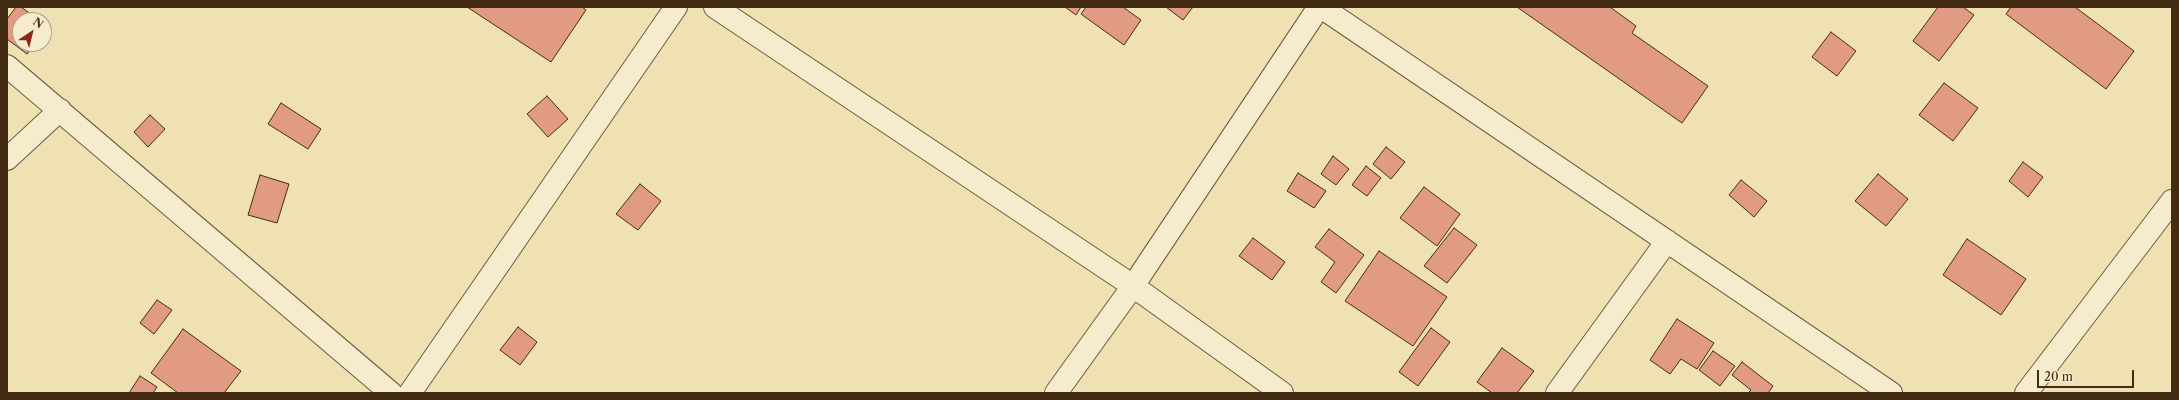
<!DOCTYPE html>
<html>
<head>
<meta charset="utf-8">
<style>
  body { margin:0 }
  #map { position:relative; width:2179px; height:400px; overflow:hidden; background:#f0e1b3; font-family:"Libre Caslon Text",serif }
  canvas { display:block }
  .frame { position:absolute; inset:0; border:8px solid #442c14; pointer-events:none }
  .north { position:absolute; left:12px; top:12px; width:40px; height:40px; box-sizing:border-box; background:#f5ecce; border:1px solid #ae9f84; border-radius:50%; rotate:35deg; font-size:11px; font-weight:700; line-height:16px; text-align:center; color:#442c14 }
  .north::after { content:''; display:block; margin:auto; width:14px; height:18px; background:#8f2418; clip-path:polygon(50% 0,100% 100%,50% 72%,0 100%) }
  .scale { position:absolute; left:2037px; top:370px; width:97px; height:18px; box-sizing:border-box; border:2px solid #442c14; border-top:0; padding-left:5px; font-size:12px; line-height:14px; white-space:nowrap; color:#442c14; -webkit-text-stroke:3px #f5ecce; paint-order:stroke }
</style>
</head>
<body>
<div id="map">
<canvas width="2179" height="400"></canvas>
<div class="frame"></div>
<div class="north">N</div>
<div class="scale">20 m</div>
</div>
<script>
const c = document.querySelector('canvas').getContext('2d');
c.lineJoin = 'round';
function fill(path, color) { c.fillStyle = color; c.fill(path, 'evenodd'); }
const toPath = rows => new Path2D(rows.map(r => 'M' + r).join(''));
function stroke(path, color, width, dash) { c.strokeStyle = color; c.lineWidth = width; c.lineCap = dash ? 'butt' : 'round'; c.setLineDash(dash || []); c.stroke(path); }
const building = toPath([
  [16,7,21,7,39,20,20,20,20,44,35,44,27,54,7,39,7,19,16,7],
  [467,7,582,7,586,10,551,62,467,7],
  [1065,7,1081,7,1076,15,1065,7],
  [1086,7,1123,7,1141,20,1124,45,1081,14,1086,7],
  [1166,7,1193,7,1183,20,1166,7],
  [1517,7,1610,7,1636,26,1632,33,1708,86,1682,123,1517,7],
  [1938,7,1963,7,1974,15,1939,61,1913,41,1938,7],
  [2011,7,2075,7,2134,51,2106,89,2006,14,2011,7],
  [1831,32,1856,51,1837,76,1812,57,1831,32],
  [1944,83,1978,108,1953,141,1919,115,1944,83],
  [547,96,568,119,548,137,527,114,547,96],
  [281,103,321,129,308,149,268,124,281,103],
  [150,115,165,129,148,147,134,132,150,115],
  [1386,147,1405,162,1391,179,1373,164,1386,147],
  [1333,156,1349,169,1336,185,1321,174,1333,156],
  [2023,162,2043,177,2028,197,2009,181,2023,162],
  [1366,166,1381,178,1367,196,1352,185,1366,166],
  [1298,173,1326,191,1314,208,1287,191,1298,173],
  [1878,174,1908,199,1886,226,1855,201,1878,174],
  [260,175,289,184,277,223,248,215,260,175],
  [1741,180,1767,201,1754,217,1729,195,1741,180],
  [640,184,661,201,638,230,616,214,640,184],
  [1424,187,1460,214,1437,246,1400,218,1424,187],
  [1454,228,1477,245,1447,283,1424,266,1454,228],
  [1329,229,1364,255,1336,293,1321,282,1335,262,1315,247,1329,229],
  [1253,238,1285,262,1272,280,1239,256,1253,238],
  [1967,239,2026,279,2001,315,1943,275,1967,239],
  [1379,251,1447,297,1413,346,1345,301,1379,251],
  [157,300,172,310,154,334,140,323,157,300],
  [1677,319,1714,343,1697,369,1681,359,1670,374,1650,360,1677,319],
  [518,327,537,342,520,365,500,350,518,327],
  [1431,328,1450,342,1418,386,1399,372,1431,328],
  [183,329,241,371,224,393,178,393,151,373,183,329],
  [1502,348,1534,371,1517,393,1492,393,1477,382,1502,348],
  [1713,351,1735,366,1720,386,1699,370,1713,351],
  [1742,362,1773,386,1768,393,1748,393,1751,390,1732,375,1742,362],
  [140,376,157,387,153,393,129,393,140,376]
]);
fill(building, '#e19b83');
stroke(building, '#442c14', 1);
const minor = toPath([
  [715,7,1133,286,1282,393],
  [1321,7,1891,393],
  [7,66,391,393],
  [7,159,60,110],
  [410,393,676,7],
  [1056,393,1133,286,1319,7],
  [1557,393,1667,241],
  [2026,393,2172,201]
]);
stroke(minor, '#6f593c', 24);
stroke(minor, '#f5ecce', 22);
</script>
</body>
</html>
